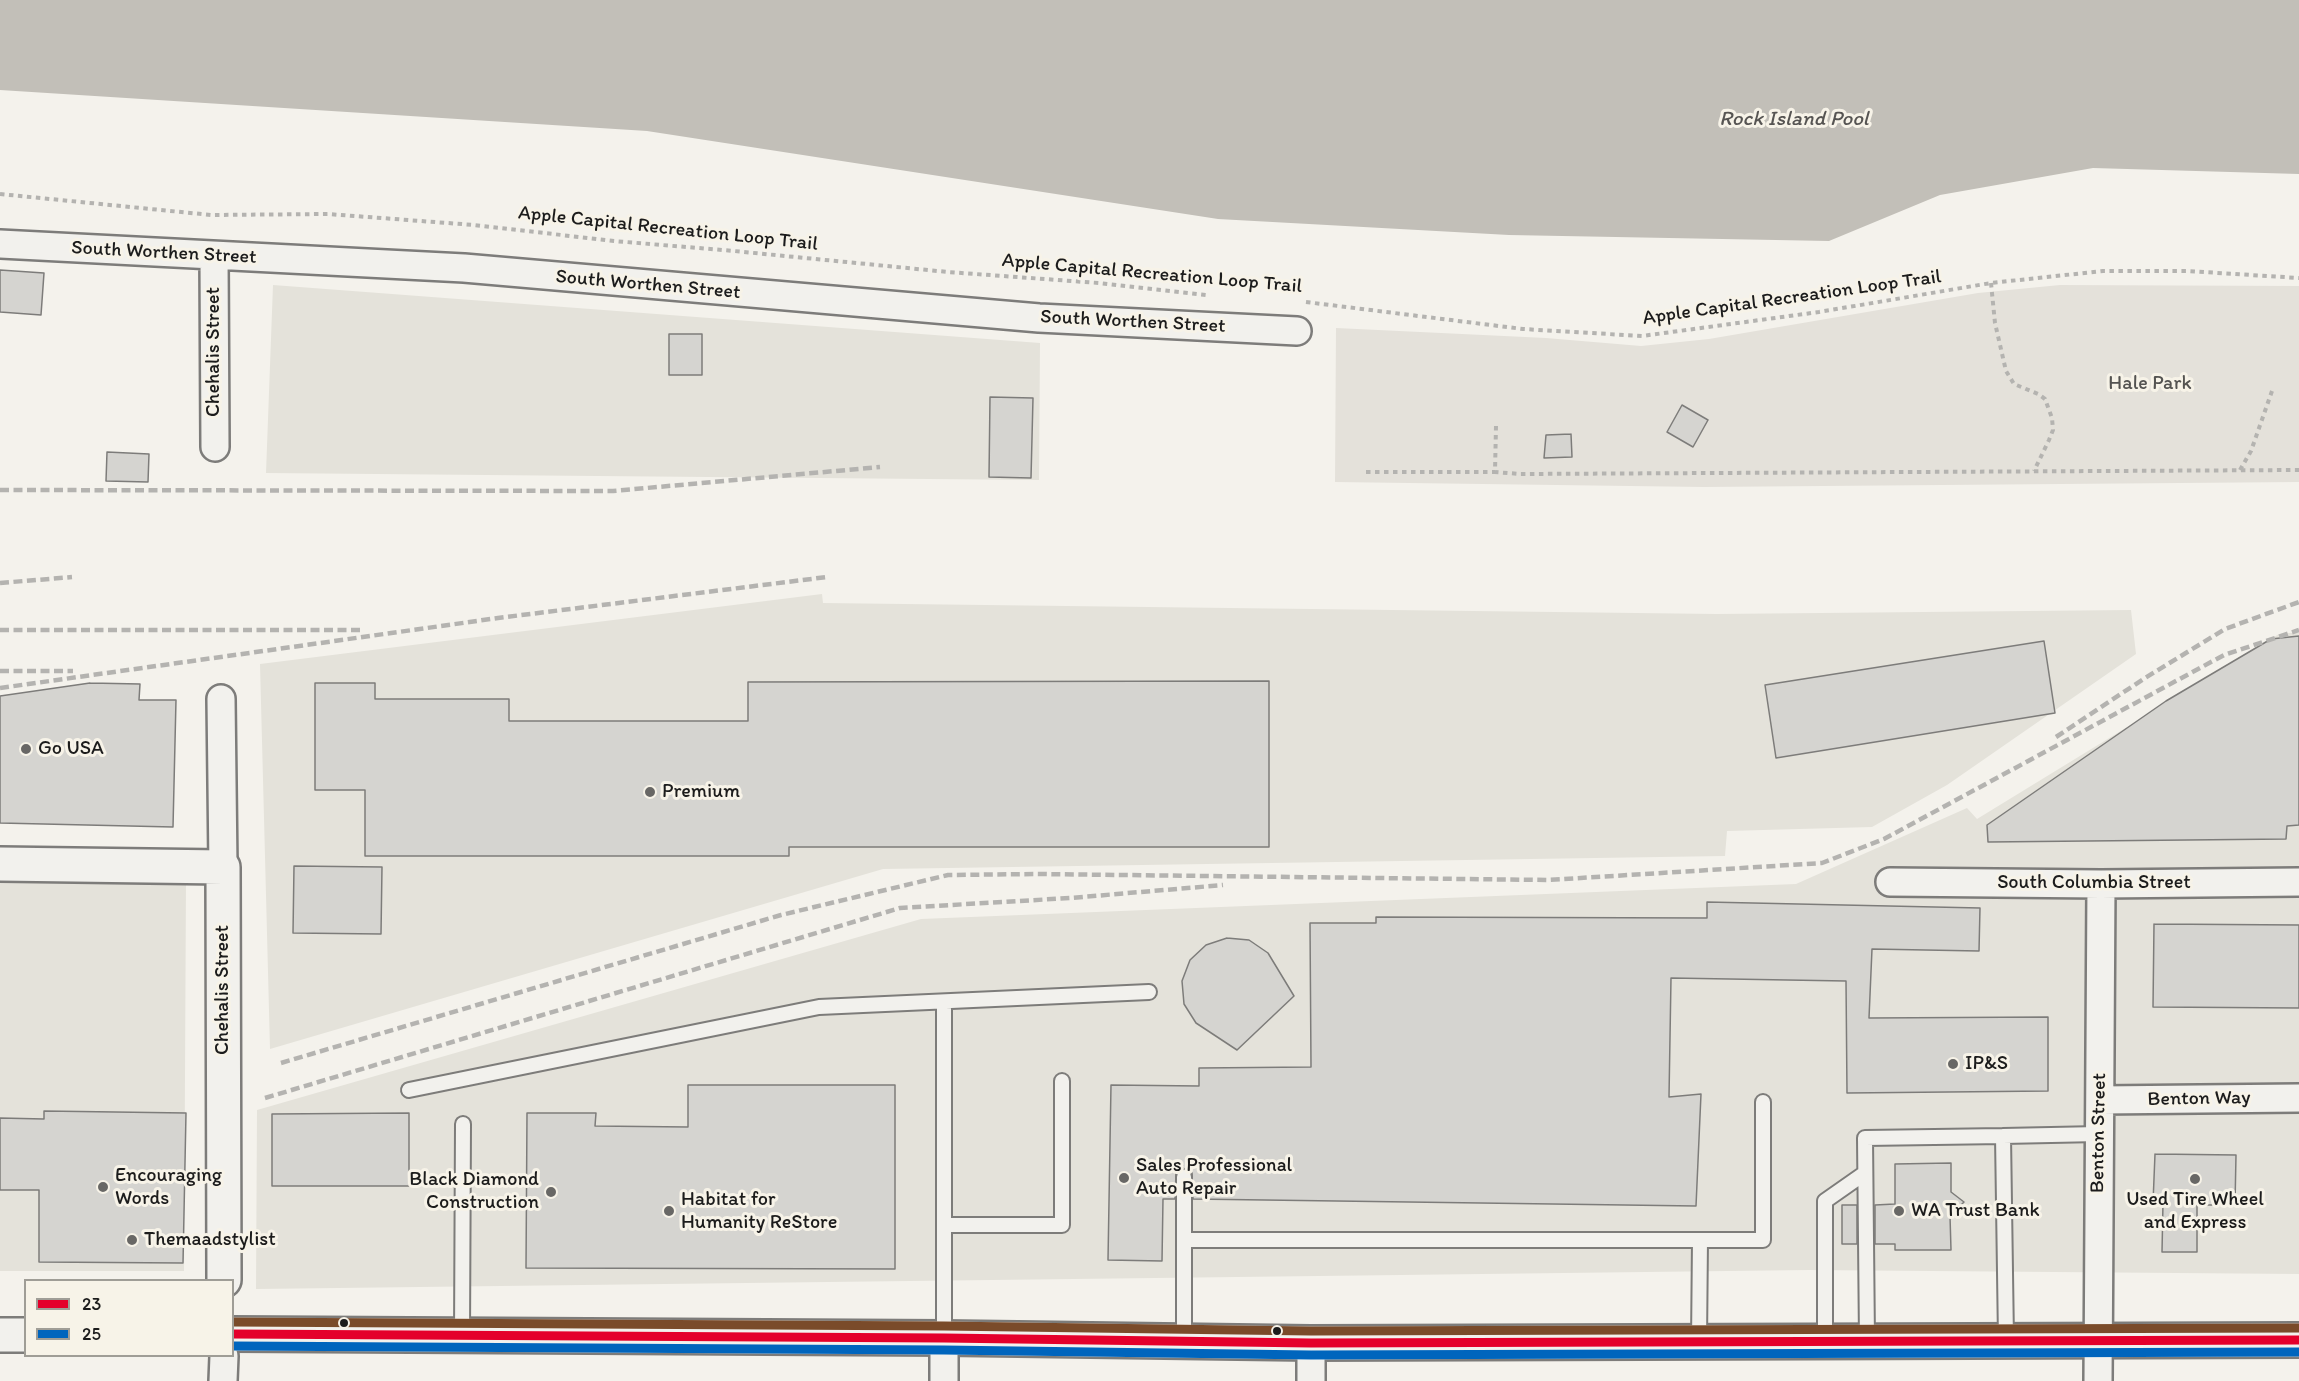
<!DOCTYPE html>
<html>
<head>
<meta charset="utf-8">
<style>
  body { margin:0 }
  #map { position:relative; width:2299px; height:1381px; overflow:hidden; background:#f4f2ec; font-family:Itim,sans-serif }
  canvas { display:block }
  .legend { position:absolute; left:24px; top:1279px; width:210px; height:78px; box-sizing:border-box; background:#f7f3e8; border:2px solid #9f9d96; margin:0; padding:8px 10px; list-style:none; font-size:18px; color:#1c1c1c }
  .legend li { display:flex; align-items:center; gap:12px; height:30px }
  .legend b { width:30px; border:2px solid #9f9d96 }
</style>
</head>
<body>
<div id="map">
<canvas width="2299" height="1381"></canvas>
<ul class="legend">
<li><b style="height:8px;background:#e4002b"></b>23</li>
<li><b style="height:8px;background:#0065bd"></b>25</li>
</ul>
</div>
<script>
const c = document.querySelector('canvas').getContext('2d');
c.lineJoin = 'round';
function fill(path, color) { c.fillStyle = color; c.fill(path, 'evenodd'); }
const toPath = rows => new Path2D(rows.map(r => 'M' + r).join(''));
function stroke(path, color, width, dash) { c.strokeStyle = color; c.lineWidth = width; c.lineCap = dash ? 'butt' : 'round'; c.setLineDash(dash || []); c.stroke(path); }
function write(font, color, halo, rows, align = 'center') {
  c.font = font + ' Itim,sans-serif'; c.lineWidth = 6; c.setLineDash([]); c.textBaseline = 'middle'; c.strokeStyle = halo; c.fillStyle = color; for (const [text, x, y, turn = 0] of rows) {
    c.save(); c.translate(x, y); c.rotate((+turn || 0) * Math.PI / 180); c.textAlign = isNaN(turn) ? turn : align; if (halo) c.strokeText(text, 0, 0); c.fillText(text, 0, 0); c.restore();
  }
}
fill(toPath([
  [273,285,1040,343,1039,480,266,473],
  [822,594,823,603,1717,614,2131,610,2136,654,1947,785,1872,827,1727,831,1725,856,883,869,270,1049,260,664],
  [2299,632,2299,1274,1809,1270,256,1289,257,1110,921,919,1796,884,1967,808,1977,819,2279,634],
  [0,879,186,880,184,1271,0,1271]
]), '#e4e2da');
fill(toPath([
  [2060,285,2299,286,2299,482,1704,487,1335,482,1336,328,1546,338,1641,346,1709,339,1978,293]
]), '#e4e1da');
fill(toPath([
  [0,0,2299,0,2299,174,2093,168,1940,195,1829,241,1509,235,1218,219,647,131,0,90]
]), '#c2bfb8');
const building = toPath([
  [0,270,44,273,41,315,0,312,0,270],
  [669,334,702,334,702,375,669,375,669,334],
  [990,397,1033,398,1031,478,989,477,990,397],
  [1682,405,1708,420,1693,447,1667,432,1682,405],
  [1571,434,1572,457,1544,458,1546,435,1571,434],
  [107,452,149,454,148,482,106,481,107,452],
  [2299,636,2299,825,2287,826,2286,839,1988,842,1987,825,2166,701,2271,639,2299,636],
  [2044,641,2055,713,1776,758,1765,685,2044,641],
  [1269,681,1269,847,789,847,789,856,365,856,365,790,315,790,315,683,375,683,375,699,509,699,509,721,748,721,748,682,1269,681],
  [90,683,140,684,139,700,176,700,173,827,0,823,0,696,90,683],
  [294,866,382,867,381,934,293,933,294,866],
  [1707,902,1980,908,1979,951,1872,949,1869,1018,2048,1017,2048,1091,1847,1093,1846,981,1671,978,1669,1097,1701,1094,1696,1206,1193,1199,1192,1173,1183,1168,1176,1173,1175,1199,1163,1199,1162,1261,1108,1260,1111,1085,1199,1086,1199,1068,1311,1067,1310,923,1376,923,1376,917,1707,918,1707,902],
  [2154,924,2299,925,2299,1008,2153,1007,2154,924],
  [1227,938,1249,940,1268,953,1294,996,1237,1050,1196,1023,1184,1004,1182,981,1190,960,1206,945,1227,938],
  [688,1085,895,1085,895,1269,526,1268,527,1113,596,1113,595,1126,688,1127,688,1085],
  [44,1111,186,1113,183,1263,39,1262,39,1190,0,1190,0,1118,44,1119,44,1111],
  [409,1113,409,1186,272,1186,272,1114,409,1113],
  [2155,1154,2236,1155,2235,1205,2197,1205,2197,1252,2162,1252,2163,1203,2153,1203,2155,1154],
  [1951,1163,1951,1192,1964,1202,1950,1216,1951,1250,1895,1250,1895,1244,1875,1244,1875,1205,1895,1204,1895,1164,1951,1163],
  [1842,1205,1857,1205,1857,1244,1842,1244,1842,1205]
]);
fill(building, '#d5d4d0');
stroke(building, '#7d7c7a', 1.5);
const lane = toPath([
  [944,1002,944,1338],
  [409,1090,819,1007,1149,992],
  [1184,1177,1184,1341],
  [945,1225,1062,1225,1062,1081],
  [1184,1240,1700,1240,1699,1342],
  [1700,1240,1763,1240,1763,1102],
  [462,1336,463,1124],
  [2006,1340,2003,1136,2099,1134],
  [1825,1341,1825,1201,1865,1173],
  [1867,1341,1865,1138,2003,1136]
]);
const street = toPath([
  [0,244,464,268,1039,318,1297,331],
  [214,256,215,447],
  [221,699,223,867],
  [1890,882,2101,884,2299,882],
  [2100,1100,2299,1098],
  [1311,1343,1311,1381],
  [223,1381,224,1356],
  [944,1381,944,1338],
  [2098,1381,2101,884]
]);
const secondary = toPath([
  [0,864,223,867,224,1280]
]);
const primary = toPath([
  [232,1334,944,1338,1311,1343,2299,1340],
  [0,1335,26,1335]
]);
stroke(lane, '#7d7c7a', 18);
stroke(street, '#7d7c7a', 32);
stroke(secondary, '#7d7c7a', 38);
stroke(primary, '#7d7c7a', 38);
stroke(toPath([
  [0,194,211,215,328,214,474,225,614,241,734,251,948,272,1099,283,1206,295],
  [1991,283,1995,323,2006,371,2014,384,2038,394,2045,399,2052,418,2053,430,2049,440,2034,471],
  [1306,302,1523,329,1642,336,1819,312,1991,283,2103,271,2187,271,2299,278],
  [1496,426,1495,472,1520,474,2299,470],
  [2240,470,2251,451,2272,391],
  [1366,472,1495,472]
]), '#b4b3b0', 4, [4.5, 4.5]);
stroke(lane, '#f2f1ed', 14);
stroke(street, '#f2f1ed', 27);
stroke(secondary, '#f2f1ed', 33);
stroke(primary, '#f2f1ed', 33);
stroke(toPath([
  [0,490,613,491,880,467],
  [0,583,72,577],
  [0,630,360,630],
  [0,671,73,671],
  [0,688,498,618,827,577],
  [2056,737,2145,678,2225,629,2299,602],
  [281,1063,781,915,948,875,1037,874,1548,880,1822,863,1884,839,2224,655,2299,630],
  [265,1098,900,908,1070,898,1223,885]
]), '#b4b3b0', 4.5, [9, 4.5]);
stroke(toPath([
  [232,1334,944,1338,1311,1343,2299,1340]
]), '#e4002b', 9);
stroke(toPath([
  [232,1346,944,1350,1311,1355,2299,1352]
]), '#0065bd', 9);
stroke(toPath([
  [232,1322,944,1326,1311,1331,2299,1328]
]), '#7a4b2a', 9);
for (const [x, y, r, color] of [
  [26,749,6,"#686765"],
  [650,792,6,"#686765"],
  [1953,1064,6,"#686765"],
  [1124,1178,6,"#686765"],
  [2195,1179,6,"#686765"],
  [103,1187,6,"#686765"],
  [551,1192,6,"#686765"],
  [669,1211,6,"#686765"],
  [1899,1211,6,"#686765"],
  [132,1240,6,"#686765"],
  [344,1323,5,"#1c1c1c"],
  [1277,1331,5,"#1c1c1c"]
]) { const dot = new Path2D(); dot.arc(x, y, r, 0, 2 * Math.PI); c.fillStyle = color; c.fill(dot); stroke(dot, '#f7f3e8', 2); }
write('20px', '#1c1c1c', '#f7f3e8', [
  ["Apple Capital Recreation Loop Trail",668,229,6],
  ["South Worthen Street",164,253,3],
  ["Apple Capital Recreation Loop Trail",1152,274,5],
  ["South Worthen Street",648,285,5],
  ["Apple Capital Recreation Loop Trail",1792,298,-8],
  ["South Worthen Street",1133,322,3],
  ["Chehalis Street",214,352,-90],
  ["South Columbia Street",2094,883],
  ["Chehalis Street",223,990,-90],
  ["Benton Way",2199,1099,-1],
  ["Benton Street",2099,1133,-89]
]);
write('20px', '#545351', '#f7f3e8', [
  ["Hale Park",2150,384]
]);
write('20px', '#1c1c1c', '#f7f3e8', [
  ["Go USA",38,749],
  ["Premium",662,792],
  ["IP&S",1965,1064],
  ["Sales Professional",1136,1166],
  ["Auto Repair",1136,1189],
  ["Encouraging",115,1176],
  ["Words",115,1199],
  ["Black Diamond",539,1180,"right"],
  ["Construction",539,1203,"right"],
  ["Habitat for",681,1200],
  ["Humanity ReStore",681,1223],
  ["Used Tire Wheel",2195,1200,"center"],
  ["and Express",2195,1223,"center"],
  ["WA Trust Bank",1911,1211],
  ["Themaadstylist",144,1240]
], 'left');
write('italic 21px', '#565452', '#f7f3e8', [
  ["Rock Island Pool",1794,120]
]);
</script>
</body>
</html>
